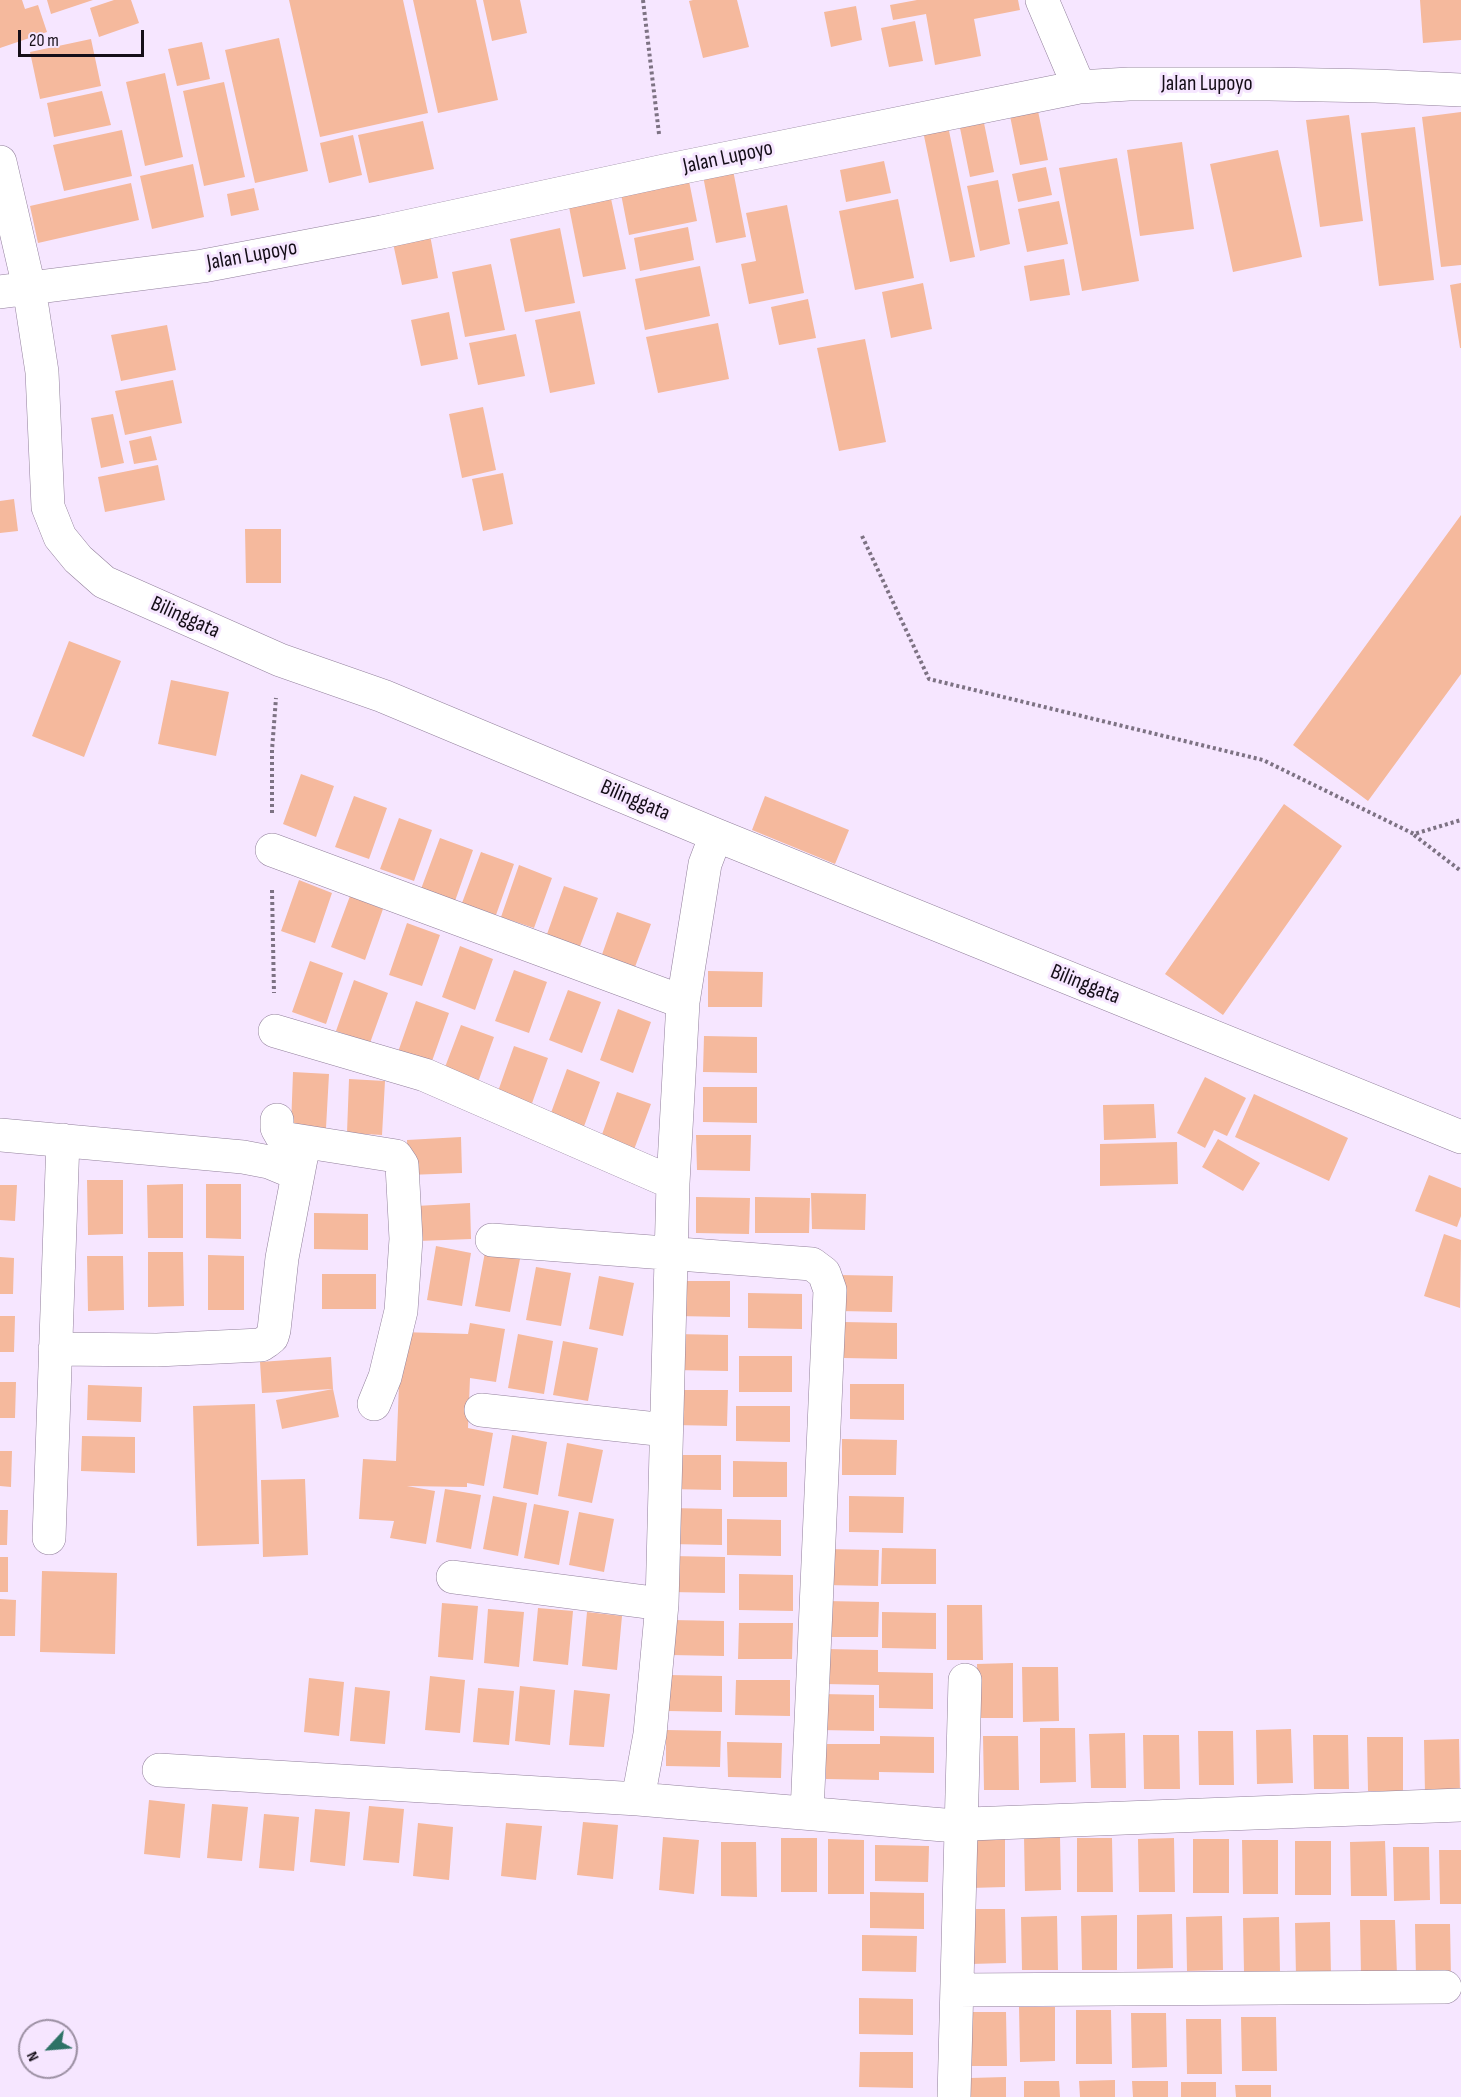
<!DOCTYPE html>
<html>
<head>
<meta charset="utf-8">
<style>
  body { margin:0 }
  #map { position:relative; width:1461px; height:2097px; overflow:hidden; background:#f6e6ff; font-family:"Sofia Sans Condensed",sans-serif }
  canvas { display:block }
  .north { position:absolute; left:18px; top:2019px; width:60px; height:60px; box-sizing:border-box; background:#f6e6ff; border:2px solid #9c90a3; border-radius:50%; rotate:244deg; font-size:16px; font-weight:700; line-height:24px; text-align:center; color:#150e18 }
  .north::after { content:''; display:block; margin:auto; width:21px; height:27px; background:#2e7266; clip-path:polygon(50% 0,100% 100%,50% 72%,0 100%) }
  .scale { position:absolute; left:18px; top:30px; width:126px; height:27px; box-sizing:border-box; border:3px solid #150e18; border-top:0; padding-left:8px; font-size:18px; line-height:21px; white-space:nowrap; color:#150e18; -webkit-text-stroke:4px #f6e6ff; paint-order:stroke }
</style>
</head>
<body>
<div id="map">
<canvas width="1461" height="2097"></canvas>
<div class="north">N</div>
<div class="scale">20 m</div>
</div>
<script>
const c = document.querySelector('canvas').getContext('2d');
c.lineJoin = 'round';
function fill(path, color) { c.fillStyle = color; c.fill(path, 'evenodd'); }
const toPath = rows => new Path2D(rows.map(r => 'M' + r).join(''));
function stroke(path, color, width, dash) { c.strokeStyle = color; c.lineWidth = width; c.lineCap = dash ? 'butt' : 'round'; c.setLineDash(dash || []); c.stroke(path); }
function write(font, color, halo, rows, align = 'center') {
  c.font = font + ' "Sofia Sans Condensed",sans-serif'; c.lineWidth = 6; c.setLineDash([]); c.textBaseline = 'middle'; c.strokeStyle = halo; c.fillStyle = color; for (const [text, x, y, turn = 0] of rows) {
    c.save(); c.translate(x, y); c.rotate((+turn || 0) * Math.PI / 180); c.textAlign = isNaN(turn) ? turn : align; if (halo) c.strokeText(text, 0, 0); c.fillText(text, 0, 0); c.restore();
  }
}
fill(toPath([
  [0,0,22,0,25,9,38,5,47,32,0,48],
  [47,0,93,0,51,14],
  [114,0,131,0,139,23,99,37,90,8],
  [289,0,403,0,428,113,320,137],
  [413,0,476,0,498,100,438,113],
  [483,0,520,0,527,33,492,41],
  [693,0,737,0,749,47,703,58,689,1],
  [917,0,1018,0,1020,10,974,19,981,56,935,65,926,14,893,20,890,5],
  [1420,0,1461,0,1461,40,1423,43],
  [856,6,862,40,831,47,824,12],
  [915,21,923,61,889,67,881,28],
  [279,38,308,171,255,183,225,50],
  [91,39,101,86,40,99,30,52],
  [202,42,210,79,177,86,168,49],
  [165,73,183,157,145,166,126,82],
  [224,82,245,177,204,186,183,91],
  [102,91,111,125,54,137,47,103],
  [1037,106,1048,160,1020,165,1009,111],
  [1461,112,1461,265,1441,267,1422,117],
  [1349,115,1363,221,1320,227,1306,120],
  [423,121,434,169,369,183,358,135],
  [984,123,994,172,970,177,960,128],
  [948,126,975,257,950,262,923,131],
  [1415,127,1434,280,1379,286,1361,133],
  [122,130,132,176,64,191,53,145],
  [353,135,362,175,329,183,320,143],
  [1182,142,1194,229,1140,236,1127,150],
  [1278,150,1302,257,1233,272,1210,164],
  [1117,158,1139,281,1082,291,1059,168],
  [884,161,891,193,846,202,840,170],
  [193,164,204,217,152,229,140,176],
  [1046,167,1052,195,1018,202,1012,174],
  [733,170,746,237,716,243,703,176],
  [998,180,1010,244,980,251,967,186],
  [689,181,697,221,629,235,621,194],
  [131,183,139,220,38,243,30,206],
  [254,188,259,210,231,216,227,194],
  [610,194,626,269,583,277,568,202],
  [898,199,914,278,855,290,839,211],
  [1059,201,1068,244,1027,252,1018,209],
  [787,205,804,293,749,304,741,264,756,261,746,213],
  [688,227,694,260,640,271,634,238],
  [560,228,575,303,525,312,510,239],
  [430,235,438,278,402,285,393,243],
  [1064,259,1070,295,1030,301,1024,266],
  [491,264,505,330,465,337,452,272],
  [700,266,710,316,645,330,635,279],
  [923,283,932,329,891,338,882,292],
  [1461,283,1461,348,1460,348,1450,285],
  [808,299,816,338,779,345,771,307],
  [580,311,595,384,550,393,535,320],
  [449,312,458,359,421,366,411,320],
  [718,323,729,379,658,393,646,337],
  [167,325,176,370,121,381,111,335],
  [516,334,525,376,478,385,469,343],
  [865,339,886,442,839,451,817,348],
  [173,380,182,423,125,435,115,391],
  [483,407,496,470,462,478,449,414],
  [113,414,124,463,101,468,91,418],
  [151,436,157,460,134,464,129,441],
  [158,465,165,500,105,512,98,477],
  [503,473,513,524,483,531,472,479],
  [14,499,18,531,0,533,0,501],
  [1461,515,1461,674,1368,801,1293,745],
  [245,529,281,529,281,583,246,583],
  [69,641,121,661,84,757,32,736],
  [171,680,229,692,216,756,158,744],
  [301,774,334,786,316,837,283,824],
  [354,796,387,808,369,859,335,847],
  [765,796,849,830,835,864,752,830],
  [1284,804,1342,846,1223,1015,1165,974],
  [399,818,432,830,414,881,380,869],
  [440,838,473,850,455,901,421,889],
  [481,852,514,864,496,915,462,903],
  [519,865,552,878,534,928,501,917],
  [299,880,332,893,315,943,281,931],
  [564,886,598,898,579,949,546,937],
  [350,896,383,909,365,960,331,947],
  [617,912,651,924,632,975,599,963],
  [407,923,440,935,422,986,389,975],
  [460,946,493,959,475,1010,442,997],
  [310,961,343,973,326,1024,292,1012],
  [514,970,547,982,529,1033,495,1021],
  [708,971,763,972,762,1007,708,1007],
  [354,980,388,993,370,1043,336,1031],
  [568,990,601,1002,582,1053,549,1040],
  [416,1001,449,1013,431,1064,398,1052],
  [618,1009,651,1022,633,1073,600,1060],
  [461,1025,494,1037,476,1088,442,1075],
  [704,1036,757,1037,757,1073,703,1072],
  [514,1046,548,1058,530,1109,496,1097],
  [567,1069,600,1082,582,1132,548,1121],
  [293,1072,329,1074,326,1128,291,1127],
  [1205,1077,1246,1098,1227,1136,1214,1130,1205,1148,1177,1133],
  [349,1079,385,1081,382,1135,347,1133],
  [703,1087,757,1087,757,1123,703,1122],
  [617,1092,651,1104,632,1155,599,1143],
  [1254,1094,1348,1138,1329,1181,1235,1137],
  [1154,1104,1156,1138,1104,1140,1103,1105],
  [696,1135,751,1135,750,1171,697,1170],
  [461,1137,462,1173,408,1175,407,1140],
  [1218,1139,1260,1163,1243,1191,1202,1167],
  [1177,1142,1178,1184,1100,1186,1100,1144],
  [1429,1175,1461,1188,1461,1216,1457,1227,1415,1211],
  [87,1180,123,1180,123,1234,88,1235],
  [183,1184,183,1238,148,1238,147,1185],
  [206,1184,241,1184,241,1239,206,1238],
  [0,1185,17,1185,15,1221,0,1220],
  [811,1193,866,1194,865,1230,812,1229],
  [696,1197,750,1198,749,1234,696,1233],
  [755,1197,810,1198,809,1233,755,1233],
  [470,1203,471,1239,418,1241,416,1206],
  [314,1213,368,1214,368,1250,314,1249],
  [1444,1234,1461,1240,1460,1308,1424,1296],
  [436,1246,471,1253,462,1306,427,1300],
  [148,1252,183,1252,184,1306,148,1307],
  [485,1252,520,1259,510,1312,475,1306],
  [208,1255,244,1256,244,1310,208,1310],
  [87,1256,123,1256,124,1310,88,1311],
  [0,1257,14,1258,13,1294,0,1294],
  [536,1267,571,1273,561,1326,526,1320],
  [322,1274,376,1274,376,1309,322,1309],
  [839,1275,893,1276,892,1312,839,1311],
  [599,1276,634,1283,623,1336,589,1329],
  [677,1281,730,1281,730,1317,676,1316],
  [748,1293,802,1294,802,1329,748,1328],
  [0,1316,15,1316,14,1352,0,1352],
  [843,1322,897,1323,897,1359,843,1358],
  [470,1323,505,1329,496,1382,470,1378,468,1428,493,1433,484,1486,467,1483,467,1487,407,1486,435,1491,426,1544,390,1538,394,1521,359,1519,363,1459,396,1461,401,1332,468,1334],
  [518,1334,553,1341,544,1394,508,1388],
  [675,1334,728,1335,728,1371,674,1370],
  [563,1341,598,1348,588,1401,553,1395],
  [739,1356,792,1356,792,1392,739,1392],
  [331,1357,333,1389,262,1393,260,1362],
  [0,1382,16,1382,15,1418,0,1418],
  [850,1384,904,1384,904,1420,850,1419],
  [88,1385,142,1387,141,1422,87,1420],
  [333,1389,339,1417,282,1429,276,1400],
  [673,1390,728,1390,727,1426,673,1425],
  [255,1404,259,1544,197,1546,193,1406],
  [736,1406,790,1406,790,1442,736,1441],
  [512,1435,547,1442,538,1495,503,1488],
  [82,1436,135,1437,135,1473,81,1471],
  [842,1439,897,1440,896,1475,842,1475],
  [567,1443,603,1450,592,1503,558,1496],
  [0,1451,12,1451,11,1487,0,1486],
  [667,1455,721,1455,721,1490,667,1489],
  [733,1461,787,1462,787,1497,733,1497],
  [305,1479,308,1555,263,1557,261,1480],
  [445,1489,481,1495,471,1549,436,1542],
  [493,1496,527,1503,518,1556,483,1549],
  [849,1496,904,1497,903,1533,849,1532],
  [534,1504,569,1511,559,1565,524,1558],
  [669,1508,722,1509,722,1545,669,1544],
  [0,1510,8,1510,7,1545,0,1545],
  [579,1512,614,1519,604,1572,569,1565],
  [727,1519,781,1520,781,1556,727,1555],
  [882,1548,936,1549,936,1584,881,1584],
  [825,1549,879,1550,878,1586,824,1585],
  [671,1556,725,1557,725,1593,671,1592],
  [0,1557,8,1557,8,1592,0,1592],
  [42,1571,117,1573,115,1654,40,1652],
  [739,1574,793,1575,793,1611,739,1610],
  [0,1599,16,1600,15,1636,0,1636],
  [825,1601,879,1602,878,1637,824,1637],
  [442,1603,478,1606,473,1660,438,1657],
  [947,1605,982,1605,983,1660,947,1660],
  [538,1608,573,1611,568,1665,533,1661],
  [488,1609,524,1612,519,1667,484,1663],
  [587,1612,622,1616,617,1670,582,1666],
  [882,1612,936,1613,936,1649,882,1648],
  [671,1620,724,1621,724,1656,670,1655],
  [739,1623,793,1623,792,1659,738,1659],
  [825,1649,878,1650,878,1672,933,1673,933,1709,879,1708,879,1685,824,1684],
  [1013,1663,1013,1718,978,1718,977,1664],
  [1022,1667,1058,1667,1059,1721,1023,1722],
  [668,1675,722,1676,722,1712,668,1711],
  [430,1676,465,1680,460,1733,425,1730],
  [309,1678,344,1682,339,1736,304,1732],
  [736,1680,790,1680,790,1716,735,1715],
  [520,1686,555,1690,550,1745,515,1741],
  [355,1687,390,1691,385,1744,350,1741],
  [478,1688,514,1691,509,1745,473,1742],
  [574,1690,610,1694,604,1747,569,1745],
  [820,1694,874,1695,874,1731,820,1730],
  [1040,1728,1075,1728,1076,1782,1040,1783],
  [1291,1729,1293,1783,1257,1784,1256,1730],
  [666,1730,721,1731,720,1767,666,1766],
  [1198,1731,1233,1731,1234,1785,1199,1785],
  [1125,1733,1126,1788,1091,1788,1089,1734],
  [1143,1735,1179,1735,1180,1789,1144,1789],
  [1313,1735,1348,1735,1349,1789,1314,1789],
  [880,1736,934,1737,934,1773,879,1772,879,1780,826,1779,825,1744,880,1744],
  [983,1736,1018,1736,1019,1790,984,1790],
  [1367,1737,1403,1737,1403,1791,1368,1791],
  [1459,1739,1460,1794,1425,1794,1424,1740],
  [727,1742,782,1743,781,1778,728,1777],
  [149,1800,185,1804,180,1858,144,1854],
  [212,1804,248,1807,242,1861,207,1858],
  [369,1806,404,1809,399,1863,363,1860],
  [315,1809,350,1812,345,1866,310,1862],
  [264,1814,299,1817,294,1871,259,1868],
  [583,1822,618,1825,613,1879,577,1875],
  [418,1823,453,1827,449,1880,413,1876],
  [506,1823,542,1826,536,1880,501,1876],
  [1005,1833,1005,1887,970,1888,969,1834],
  [1024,1836,1060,1836,1061,1890,1025,1891],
  [663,1837,699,1840,694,1894,659,1890],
  [781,1838,817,1838,817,1892,781,1892],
  [1077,1838,1112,1838,1113,1892,1077,1892],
  [1174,1838,1175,1892,1139,1892,1138,1839],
  [828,1839,864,1840,864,1894,828,1894],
  [1193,1839,1229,1839,1229,1893,1193,1893],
  [1242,1840,1278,1840,1278,1894,1243,1894],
  [1295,1841,1331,1841,1331,1895,1295,1895],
  [1385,1841,1387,1896,1351,1896,1350,1842],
  [721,1842,756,1842,757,1897,721,1896],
  [875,1845,929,1846,928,1882,875,1881],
  [1393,1847,1429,1847,1430,1900,1394,1901],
  [1439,1850,1461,1850,1461,1904,1440,1904],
  [870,1892,924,1893,924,1929,870,1928],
  [970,1909,1005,1909,1006,1963,971,1964],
  [1172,1914,1173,1968,1137,1969,1137,1915],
  [1117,1915,1117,1970,1082,1970,1081,1916],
  [1057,1916,1058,1970,1022,1970,1021,1917],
  [1222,1916,1223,1970,1187,1971,1186,1917],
  [1279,1917,1280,1972,1244,1972,1243,1918],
  [1360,1920,1395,1920,1397,1975,1361,1975],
  [1330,1922,1331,1976,1296,1977,1295,1923],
  [1415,1924,1450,1924,1451,1978,1416,1978],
  [862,1935,917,1936,916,1972,862,1971],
  [859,1998,913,1999,913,2035,859,2034],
  [1019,2007,1055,2007,1055,2061,1020,2062],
  [1076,2010,1111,2010,1112,2064,1076,2064],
  [971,2012,1006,2012,1007,2066,971,2066],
  [1131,2013,1166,2013,1167,2067,1132,2068],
  [1241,2017,1276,2017,1277,2071,1242,2071],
  [1186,2019,1221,2019,1222,2074,1187,2074],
  [860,2052,913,2052,913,2088,859,2087],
  [1006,2077,1006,2097,970,2097,970,2078],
  [1115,2080,1115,2097,1080,2097,1079,2081],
  [1024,2081,1059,2081,1060,2097,1024,2097],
  [1132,2081,1168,2081,1168,2097,1133,2097],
  [1181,2082,1216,2082,1216,2097,1181,2097],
  [1235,2085,1271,2085,1271,2097,1236,2097]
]), '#f5b99d');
const street = toPath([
  [1042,0,1079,87],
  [0,162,29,287,42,372,48,507,60,537,78,559,104,582,280,660,383,696,716,835,1461,1137],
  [0,292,203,266,382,232,664,171,1079,87,1129,84,1269,84,1376,86,1461,90],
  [272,850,683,1002],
  [275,1031,425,1075,673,1183],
  [277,1120,277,1128,281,1135,288,1139,396,1156,402,1165,406,1239,401,1311,385,1377,374,1404],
  [0,1135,243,1157,269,1162,298,1174],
  [492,1240,812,1264,824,1273,830,1290,807,1813],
  [55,1349,157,1350,261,1345,267,1341,272,1337,274,1330,282,1258,304,1143],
  [481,1410,666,1430],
  [49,1538,63,1140],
  [453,1577,662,1604],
  [159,1770,638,1799,944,1825,1461,1805],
  [638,1799,650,1734,662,1604,673,1183,683,1002,705,864,716,835],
  [957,1990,1445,1987],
  [954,2097,965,1680]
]);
stroke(street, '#92809c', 34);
stroke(toPath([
  [643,0,659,134],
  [862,536,929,679,1263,760,1414,834,1461,820],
  [272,813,272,750,276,698],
  [1414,835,1461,871],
  [272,890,274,993]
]), '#7d7283', 4, [3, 3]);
stroke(street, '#fff', 33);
write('22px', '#150e18', '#f6e6ff', [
  ["Jalan Lupoyo",1207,84],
  ["Jalan Lupoyo",728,158,-12],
  ["Jalan Lupoyo",252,256,-10],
  ["Bilinggata",185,618,24],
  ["Bilinggata",635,801,23],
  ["Bilinggata",1085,985,22]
]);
</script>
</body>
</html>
